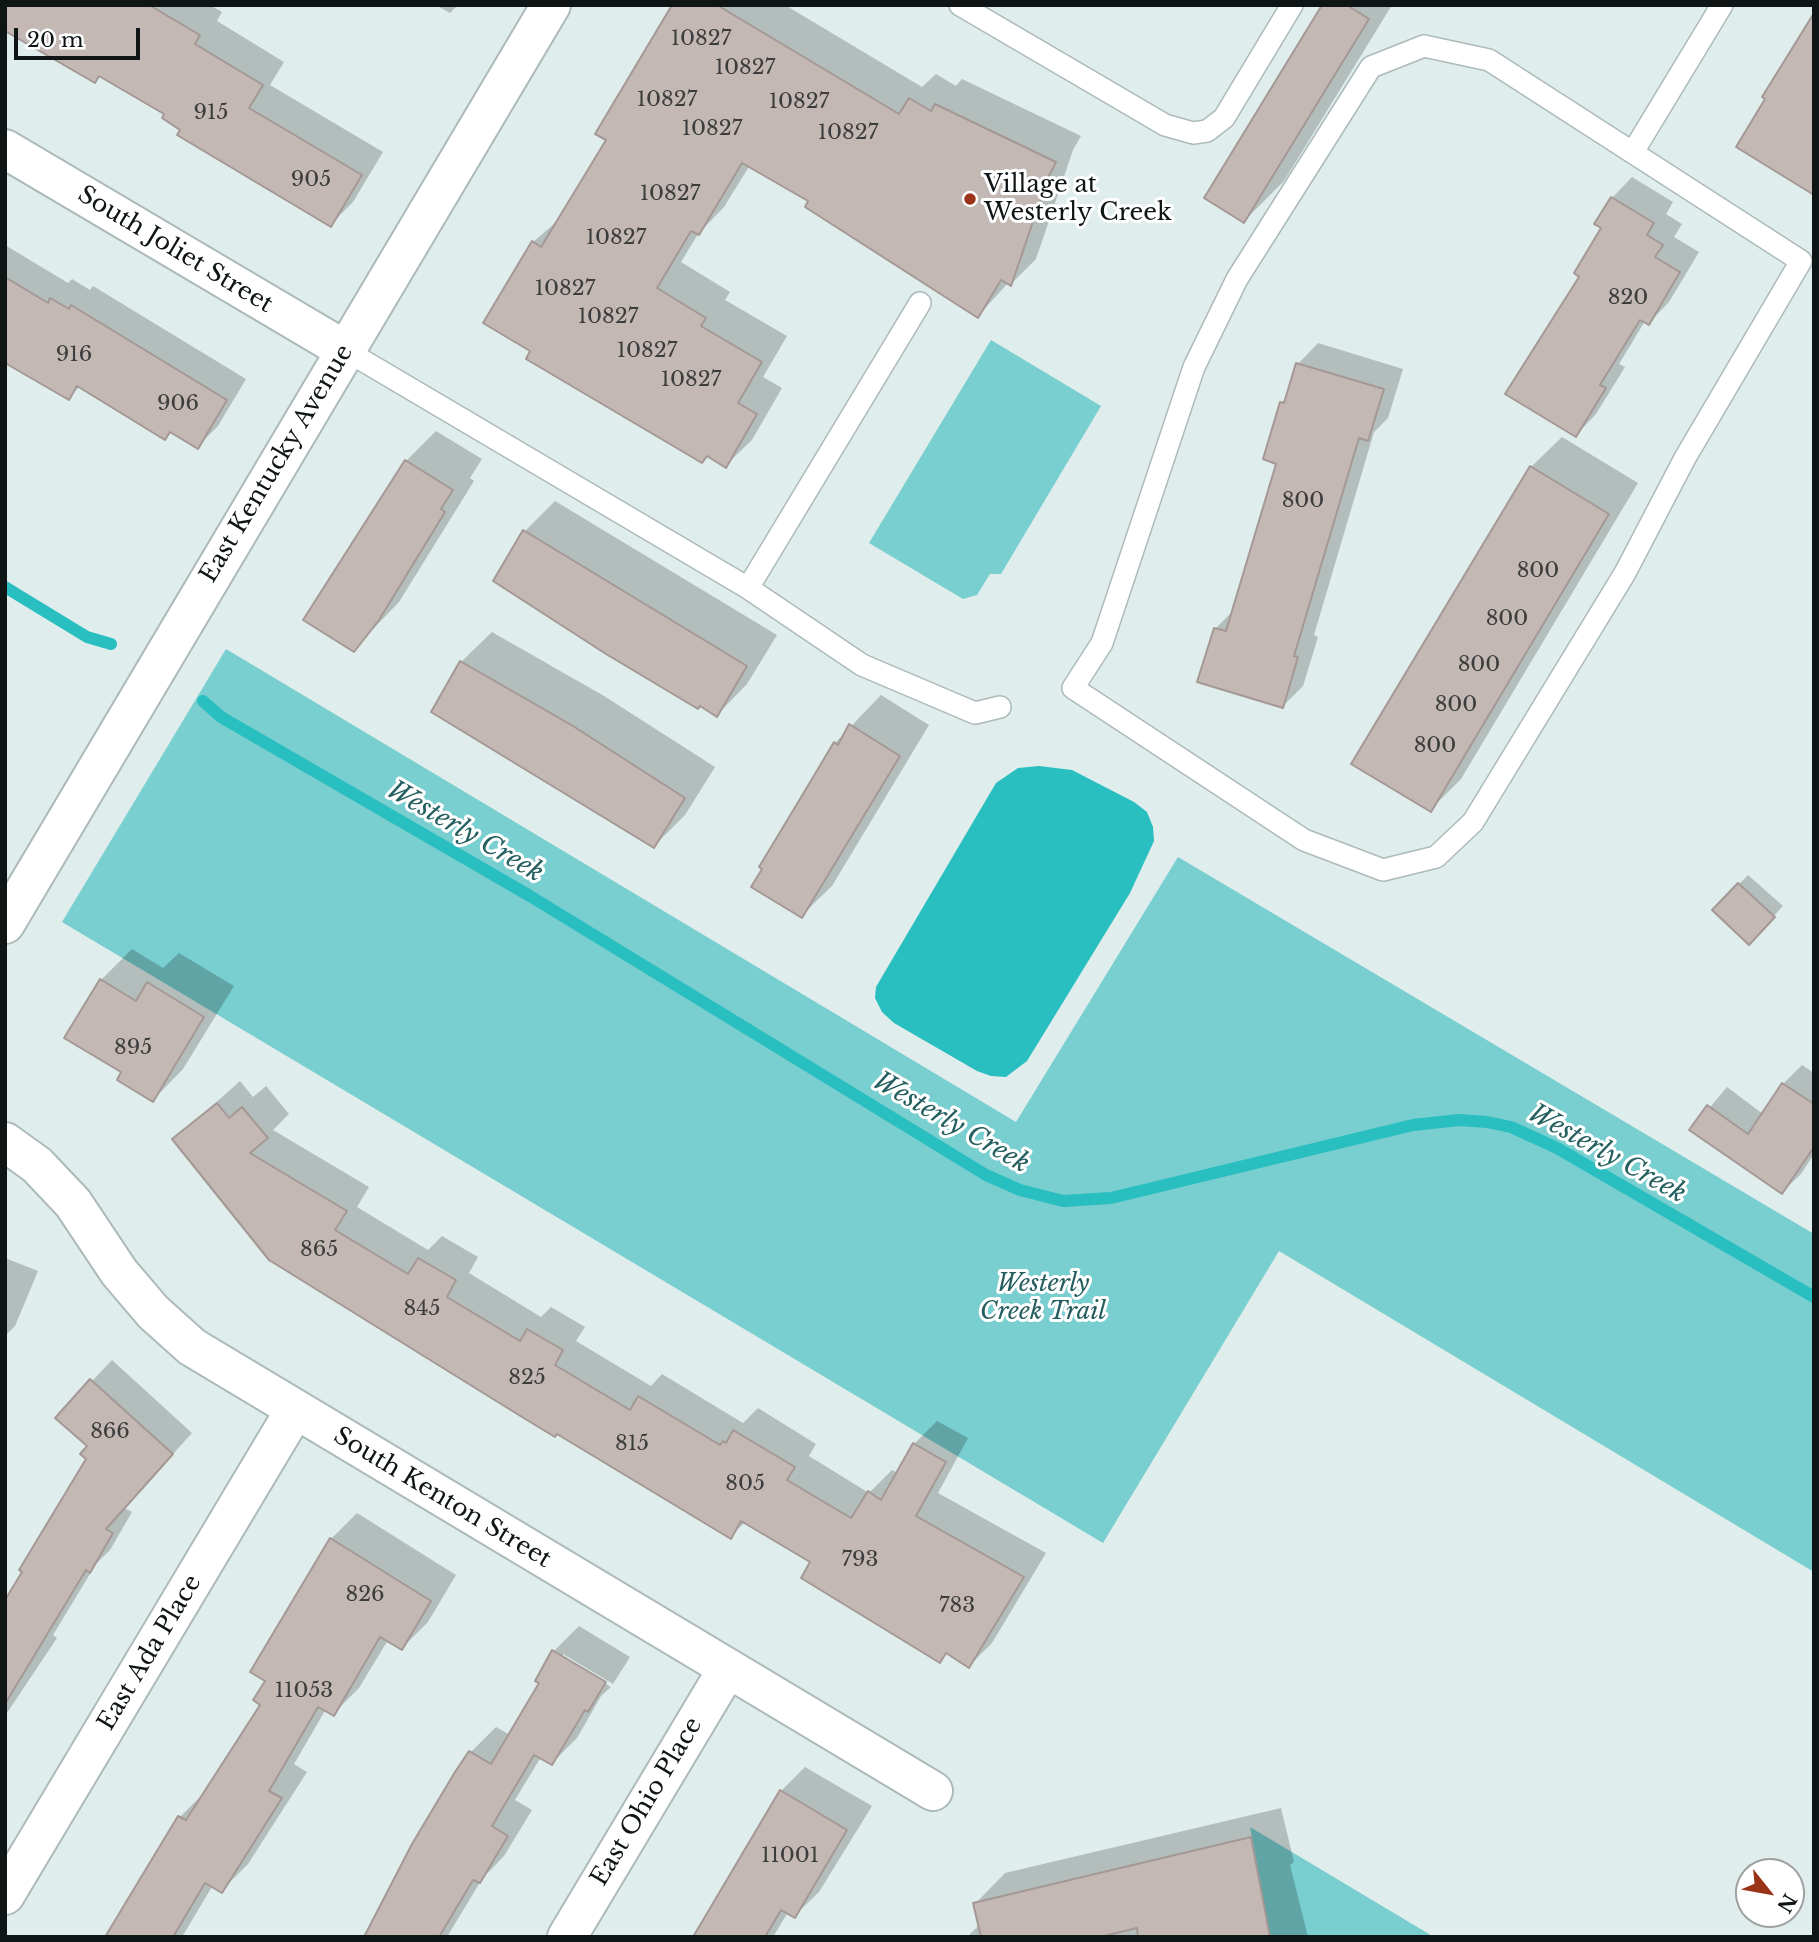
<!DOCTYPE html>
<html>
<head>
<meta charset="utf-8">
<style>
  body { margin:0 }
  #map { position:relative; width:1819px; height:1942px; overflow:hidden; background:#dfedec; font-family:"Libre Baskerville",serif }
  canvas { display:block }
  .frame { position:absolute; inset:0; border:7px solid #0f1414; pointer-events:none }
  .north { position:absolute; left:1735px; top:1858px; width:70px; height:70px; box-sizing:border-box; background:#fff; border:2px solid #9fa1a1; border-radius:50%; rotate:121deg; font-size:19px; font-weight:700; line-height:28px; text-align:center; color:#0f1414 }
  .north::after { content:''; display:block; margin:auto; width:24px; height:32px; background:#9b3319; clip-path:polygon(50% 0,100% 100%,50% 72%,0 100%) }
  .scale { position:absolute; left:14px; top:28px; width:126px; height:32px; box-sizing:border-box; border:4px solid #0f1414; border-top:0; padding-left:9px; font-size:21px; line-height:24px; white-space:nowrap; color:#0f1414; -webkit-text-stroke:5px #fff; paint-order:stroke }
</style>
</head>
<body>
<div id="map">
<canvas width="1819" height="1942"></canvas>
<div class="frame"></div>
<div class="north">N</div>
<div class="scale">20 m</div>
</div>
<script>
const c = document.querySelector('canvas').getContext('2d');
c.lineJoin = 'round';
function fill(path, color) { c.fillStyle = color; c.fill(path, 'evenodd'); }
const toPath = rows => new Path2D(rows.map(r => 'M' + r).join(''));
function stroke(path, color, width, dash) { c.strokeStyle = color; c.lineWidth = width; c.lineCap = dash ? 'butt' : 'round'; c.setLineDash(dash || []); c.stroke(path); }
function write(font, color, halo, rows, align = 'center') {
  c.font = font + ' "Libre Baskerville",serif'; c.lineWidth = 6; c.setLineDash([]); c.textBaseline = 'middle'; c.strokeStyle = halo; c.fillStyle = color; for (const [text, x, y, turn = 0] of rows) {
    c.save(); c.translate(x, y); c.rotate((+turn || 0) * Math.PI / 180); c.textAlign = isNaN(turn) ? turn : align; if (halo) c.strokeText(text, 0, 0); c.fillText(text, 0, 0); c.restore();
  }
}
fill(toPath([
  [991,340,1101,406,1001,574,990,574,977,595,963,599,869,543],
  [226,649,1016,1122,1178,857,1814,1234,1814,1572,1279,1251,1103,1543,62,922],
  [1250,1827,1434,1937,1270,1937]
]), '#79cecf');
fill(toPath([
  [1039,766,1072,770,1134,802,1147,812,1153,827,1154,841,1130,893,1027,1061,1006,1077,991,1076,977,1071,894,1023,882,1012,875,998,876,987,996,783,1018,768]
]), '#29bebf');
fill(toPath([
  [5,5,210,5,222,12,217,21,284,62,270,85,383,152,353,202,331,224,183,129,167,113,100,75,94,81],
  [436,5,458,5,450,13],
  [674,5,785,5,922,87,936,74,956,86,962,79,1081,136,1073,150,1036,259,1011,284,1008,283,978,316,811,201,750,165,724,207,698,234,681,262,730,292,725,300,787,336,763,377,782,388,752,440,726,465,533,351,533,242,561,218,608,139],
  [1324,5,1392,5,1284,181,1244,221],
  [1632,177,1673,202,1666,214,1682,224,1674,237,1699,252,1669,302,1649,323,1645,321,1619,364,1625,367,1596,414,1576,435,1582,276,1604,228,1612,198],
  [5,245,68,283,72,279,90,290,93,286,246,379,218,426,197,447,171,431,164,438,80,386,68,398,5,361],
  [1318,343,1403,369,1388,418,1374,432,1314,635,1318,637,1303,686,1283,706,1215,629,1234,610,1278,462,1281,403,1288,397,1298,364],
  [436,431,482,459,470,478,474,481,399,602,353,650,406,461],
  [1562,437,1638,483,1461,779,1431,809,1531,467],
  [555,501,777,635,747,684,717,715,495,580,525,531],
  [492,632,604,696,715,767,685,815,654,846,461,662],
  [881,695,929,725,832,886,801,916,835,743],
  [1748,875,1783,906,1759,932,1739,884],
  [132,949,163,968,179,953,234,986,183,1069,153,1100,124,1072,101,980],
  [1802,1065,1814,1073,1814,1154,1801,1174,1782,1192,1691,1130,1727,1087,1763,1114,1783,1084],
  [240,1081,253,1097,266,1086,289,1114,273,1130,369,1187,357,1207,428,1250,442,1236,478,1257,469,1273,541,1317,551,1307,585,1327,576,1341,651,1386,662,1374,743,1423,758,1408,816,1444,809,1456,869,1493,892,1470,898,1473,914,1444,937,1421,968,1438,938,1493,1046,1553,992,1643,969,1666,948,1652,940,1660,813,1562,746,1521,730,1537,175,1139],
  [5,1258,38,1271,15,1326,5,1336],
  [112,1360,192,1433,124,1508,132,1512,110,1550,96,1564,53,1635,57,1638,5,1716,5,1604,88,1459,90,1446,57,1418],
  [357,1513,456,1575,428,1622,402,1648,388,1640,359,1688,333,1714,326,1709,294,1764,307,1772,248,1864,222,1890,213,1885,182,1937,107,1937,180,1817,206,1791,263,1704,267,1680,331,1539],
  [579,1626,630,1657,613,1684,563,1654,563,1658,611,1687,601,1696,577,1738,552,1763,541,1757,515,1800,532,1810,504,1856,482,1879,447,1937,366,1937,413,1845,471,1752,496,1727,510,1735,541,1682,554,1651],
  [805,1767,872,1806,819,1892,794,1916,788,1912,773,1937,695,1937,781,1791],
  [1281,1808,1294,1862,1290,1865,1308,1937,967,1937,980,1924,975,1904,1005,1873]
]), '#0003');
stroke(toPath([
  [5,587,87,637,111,644],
  [203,701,221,717,530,896,986,1175,1020,1190,1063,1201,1111,1198,1413,1125,1459,1120,1487,1122,1511,1127,1557,1148,1814,1297]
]), '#29bebf', 12);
const building = toPath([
  [5,5,149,5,200,35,195,44,263,85,249,108,362,175,331,227,177,135,180,130,162,118,164,114,99,76,95,83,5,31,5,5],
  [672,5,717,5,899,114,909,98,931,111,935,104,1056,162,1048,178,1011,286,1001,280,978,318,805,207,808,201,742,163,699,235,691,231,657,288,706,318,701,326,762,362,738,403,757,414,726,468,707,456,702,463,526,359,530,351,483,323,532,241,541,247,606,140,595,134,672,5],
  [1322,5,1347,5,1369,19,1244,223,1204,198,1322,5],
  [1814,13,1814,195,1736,147,1765,99,1762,97,1814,13],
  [1611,197,1654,223,1647,235,1663,245,1655,257,1680,272,1649,325,1640,320,1600,385,1606,388,1576,437,1505,394,1579,277,1574,273,1601,228,1594,224,1611,197],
  [5,277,48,303,50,298,69,309,71,305,227,400,198,449,170,432,165,440,77,386,69,400,5,363,5,277],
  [1296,363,1384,389,1368,441,1359,438,1294,656,1298,657,1283,708,1197,682,1214,628,1226,631,1276,464,1263,459,1280,402,1284,403,1296,363],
  [405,460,453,490,441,509,445,512,379,620,354,652,303,620,405,460],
  [1530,466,1609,514,1431,812,1351,764,1530,466],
  [523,530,747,666,717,717,700,706,698,709,606,654,493,581,523,530],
  [460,661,573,726,685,798,654,848,431,712,460,661],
  [849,724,900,756,802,918,751,887,762,869,759,867,809,784,834,742,838,745,849,724],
  [1738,883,1775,917,1749,945,1712,910,1738,883],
  [100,979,136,1001,147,982,204,1017,153,1102,117,1080,121,1072,64,1038,100,979],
  [1782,1083,1814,1104,1814,1147,1782,1194,1689,1130,1707,1105,1748,1134,1782,1083],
  [217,1103,229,1118,242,1107,268,1138,250,1153,347,1211,335,1230,408,1274,418,1258,456,1280,447,1297,520,1341,527,1329,563,1350,555,1365,630,1410,638,1396,720,1445,723,1441,726,1443,733,1430,795,1467,787,1480,851,1518,868,1491,881,1500,913,1443,946,1462,916,1516,1024,1577,969,1668,946,1653,940,1663,801,1578,810,1562,741,1521,731,1539,557,1434,555,1437,522,1417,269,1260,172,1139,217,1103],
  [90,1379,173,1454,106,1529,113,1533,90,1573,86,1570,5,1704,5,1600,22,1572,19,1570,86,1459,80,1454,87,1446,55,1418,90,1379],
  [330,1538,431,1601,402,1650,380,1637,334,1716,318,1707,269,1791,282,1798,222,1893,205,1883,173,1937,105,1937,178,1816,186,1820,260,1705,253,1700,265,1681,250,1672,330,1538],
  [552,1650,606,1682,588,1712,585,1710,552,1765,534,1755,492,1826,508,1836,480,1883,473,1880,439,1937,364,1937,412,1844,455,1772,469,1751,491,1764,539,1683,535,1681,552,1650],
  [780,1790,847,1830,795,1918,781,1910,765,1937,693,1937,780,1790],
  [1251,1837,1270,1937,1138,1937,1137,1928,1100,1937,981,1937,973,1903,1251,1837]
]);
fill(building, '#c4b8b5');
stroke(building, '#a49895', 2);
const lane = toPath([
  [960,5,1165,125,1193,133,1207,131,1224,118,1292,5],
  [1424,46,1489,60,1801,261,1685,458,1625,573,1473,822,1436,857,1383,870,1304,840,1073,688,1102,643,1194,367,1237,279,1371,67,1424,46],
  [1633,152,1722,5],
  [345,350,748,588,862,665,975,713,1000,707],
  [748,588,920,303]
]);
const street = toPath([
  [5,149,345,350],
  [5,924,551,5],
  [5,1142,37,1165,73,1203,119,1272,153,1312,192,1347,933,1791],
  [5,1895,295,1410],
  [567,1937,728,1668]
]);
stroke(lane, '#adbaba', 24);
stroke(street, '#adbaba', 42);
stroke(lane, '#fff', 21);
stroke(street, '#fff', 38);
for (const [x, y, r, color] of [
  [970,199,7,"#9b3319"]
]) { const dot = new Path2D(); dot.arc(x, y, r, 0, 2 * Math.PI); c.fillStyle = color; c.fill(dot); stroke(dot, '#fff', 2.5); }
write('21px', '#3c3d3c', null, [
  ["10827",701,39],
  ["10827",745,68],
  ["10827",667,100],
  ["10827",799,102],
  ["915",211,113],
  ["10827",712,129],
  ["10827",848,133],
  ["905",311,180],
  ["10827",670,194],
  ["10827",616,238],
  ["10827",565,289],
  ["820",1628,298],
  ["10827",608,317],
  ["10827",647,351],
  ["916",74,355],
  ["10827",691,380],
  ["906",178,404],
  ["800",1303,501],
  ["800",1538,571],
  ["800",1507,619],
  ["800",1479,665],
  ["800",1456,705],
  ["800",1435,746],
  ["895",133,1048],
  ["865",319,1250],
  ["845",422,1309],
  ["825",527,1378],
  ["866",110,1432],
  ["815",632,1444],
  ["805",745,1484],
  ["793",860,1560],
  ["826",365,1595],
  ["783",957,1606],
  ["11053",304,1691],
  ["11001",790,1856]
]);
write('24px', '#0f1414', '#fff', [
  ["Village at",984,185],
  ["Westerly Creek",984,213]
], 'left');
write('24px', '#0f1414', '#fff', [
  ["South Joliet Street",175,250,31],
  ["East Kentucky Avenue",277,464,-59],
  ["South Kenton Street",442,1498,31],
  ["East Ada Place",150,1653,-59],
  ["East Ohio Place",647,1802,-59]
]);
write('italic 24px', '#265e5f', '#fff', [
  ["Westerly",1043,1284],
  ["Creek Trail",1043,1312]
]);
write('italic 26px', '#276060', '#fff', [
  ["Westerly Creek",465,832,30],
  ["Westerly Creek",951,1123,30],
  ["Westerly Creek",1607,1154,29]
]);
</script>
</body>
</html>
